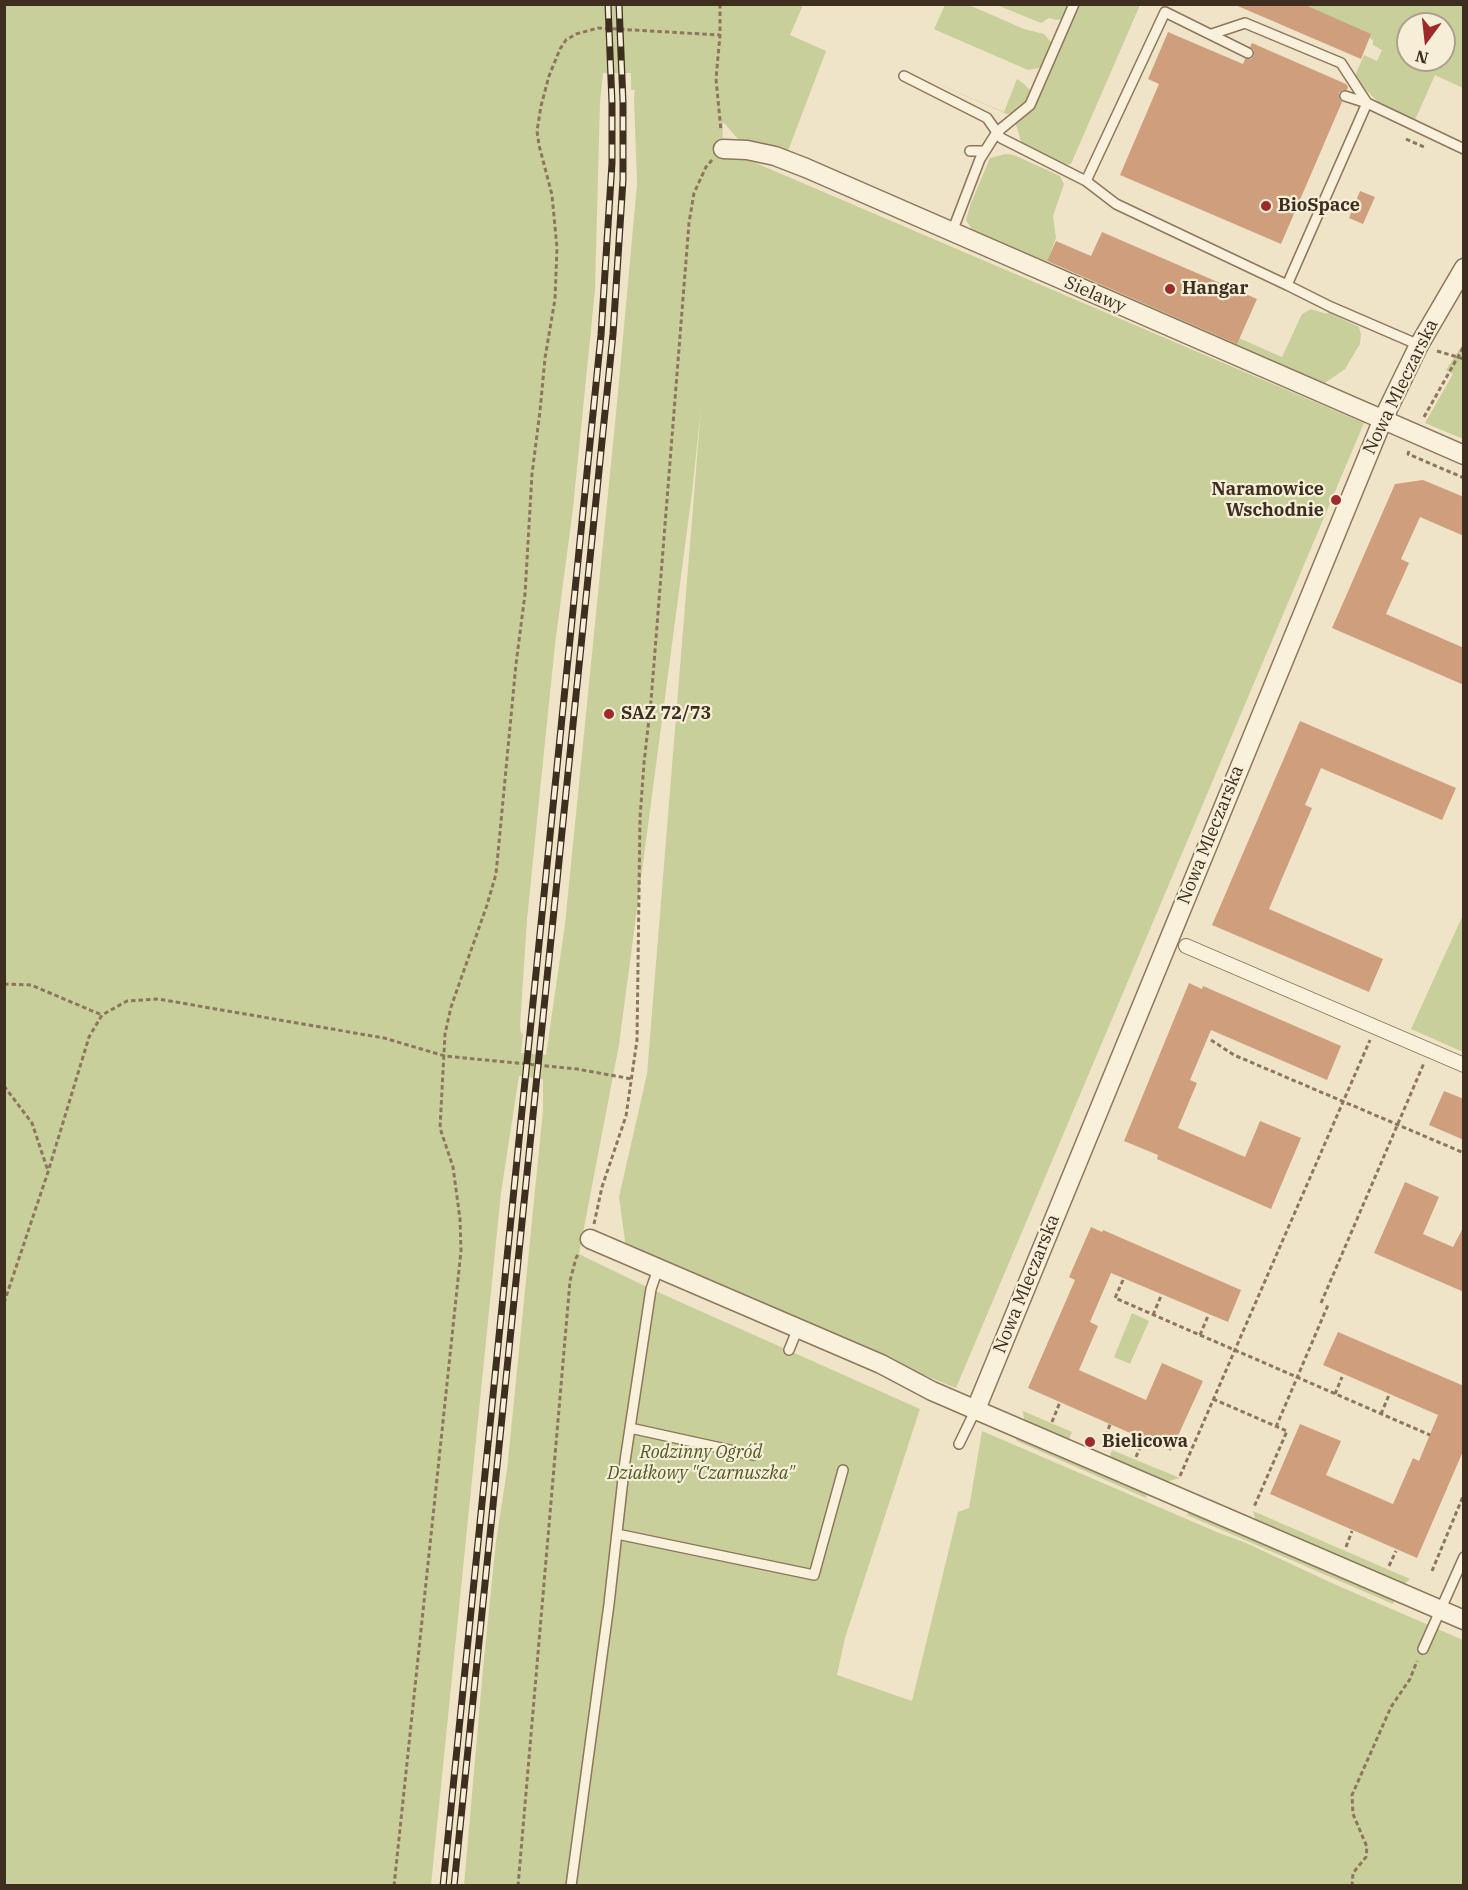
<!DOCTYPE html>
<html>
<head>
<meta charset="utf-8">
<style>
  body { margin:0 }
  #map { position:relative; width:1468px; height:1890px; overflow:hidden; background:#f0e4c8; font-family:"IBM Plex Serif",serif }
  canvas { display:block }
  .frame { position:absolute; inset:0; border:6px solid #3d2e20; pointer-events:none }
  .north { position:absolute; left:1396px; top:12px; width:60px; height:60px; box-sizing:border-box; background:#f7eed8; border:2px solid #ada18e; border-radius:50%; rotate:195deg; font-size:16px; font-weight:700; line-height:24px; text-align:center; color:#3d2e20 }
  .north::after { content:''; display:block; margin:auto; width:21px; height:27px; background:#9e2a2b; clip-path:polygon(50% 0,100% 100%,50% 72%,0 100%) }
</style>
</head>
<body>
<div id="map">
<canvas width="1468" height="1890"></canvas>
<div class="frame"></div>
<div class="north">N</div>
</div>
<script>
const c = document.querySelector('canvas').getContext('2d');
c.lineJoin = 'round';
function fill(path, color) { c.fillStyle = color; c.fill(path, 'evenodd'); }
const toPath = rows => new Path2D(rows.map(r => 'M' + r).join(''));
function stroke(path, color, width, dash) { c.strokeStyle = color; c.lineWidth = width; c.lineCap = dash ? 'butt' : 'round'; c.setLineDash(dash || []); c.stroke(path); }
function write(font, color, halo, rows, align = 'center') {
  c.font = font + ' "IBM Plex Serif",serif'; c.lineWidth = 4.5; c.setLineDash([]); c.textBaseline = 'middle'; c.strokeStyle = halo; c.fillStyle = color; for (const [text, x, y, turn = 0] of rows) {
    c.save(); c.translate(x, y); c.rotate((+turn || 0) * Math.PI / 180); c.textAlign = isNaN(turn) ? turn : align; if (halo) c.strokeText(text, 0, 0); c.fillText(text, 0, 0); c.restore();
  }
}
fill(toPath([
  [5,5,803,5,790,35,826,51,788,151,747,143,738,139,723,122,722,152,723,149,1364,423,956,1388,627,1255,619,1197,647,1074,701,408,692,493,619,1045,579,1254,651,1289,920,1409,845,1638,837,1675,912,1701,958,1512,969,1508,982,1431,1219,1533,1244,1542,1334,1584,1463,1640,1463,1885,464,1885,483,1669,496,1541,507,1470,543,1110,543,1079,519,1076,501,1193,431,1885,5,1886],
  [603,73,631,73,631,90,635,90,634,98,637,184,617,403,565,924,546,1055,521,1053,523,1034,521,1033,520,1026,527,920,541,781,555,645,573,508,595,290,600,102],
  [945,5,969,5,1024,29,1044,34,1052,43,1045,60,1039,68,1028,70,938,31,934,29],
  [997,5,1070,5,1065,18,1057,20,1049,18,1041,23],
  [1079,5,1140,5,1071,164,1066,165,1022,145,1016,124,1036,104],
  [1303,5,1463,5,1463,88,1435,75,1415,120,1384,108,1354,78,1364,55,1377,61,1382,50,1373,45,1373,40],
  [1408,24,1444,24,1444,60,1408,60],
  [917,75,1004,112,1017,79,1023,83,1030,90,1029,98,1022,108,1015,113,1007,114],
  [1005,154,1014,155,1060,176,1064,184,1053,216,1056,238,1047,262,1237,343,1239,338,1282,357,1302,314,1311,309,1327,314,1328,312,1359,327,1361,335,1360,344,1345,369,1322,385,973,231,966,220,971,203,990,158],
  [1463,344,1463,439,1425,423,1453,374,1446,370],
  [1463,915,1463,1052,1411,1029],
  [1132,1313,1149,1321,1130,1364,1114,1357],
  [1023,1411,1072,1432,1069,1439,1024,1420],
  [1014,1435,1147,1493,1146,1498,1017,1441],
  [1112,1450,1180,1478,1165,1482,1109,1458],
  [1189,1511,1395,1599,1393,1604,1187,1515],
  [1253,1511,1410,1579,1403,1585,1256,1521]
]), '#c9cf9b');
fill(toPath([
  [1233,4,1303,4,1371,34,1361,59],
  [1168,32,1243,64,1245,59,1251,59,1254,55,1254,50,1250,47,1252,43,1346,84,1348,87,1347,90,1343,90,1339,93,1339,98,1342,102,1281,244,1120,175,1159,84,1148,79],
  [1360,191,1375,197,1363,224,1349,218],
  [1102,232,1257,299,1237,344,1047,261,1056,241,1091,256],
  [1423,480,1464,497,1464,536,1420,517,1401,559,1409,563,1386,614,1464,648,1464,685,1332,628,1395,484],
  [1300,721,1456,788,1442,820,1321,768,1305,805,1312,808,1269,909,1383,959,1369,992,1212,925],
  [1189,983,1202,989,1203,986,1341,1046,1327,1080,1211,1030,1190,1080,1197,1083,1178,1128,1245,1157,1260,1121,1301,1138,1271,1209,1157,1159,1158,1155,1124,1141],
  [1444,1091,1464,1099,1464,1140,1429,1125],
  [1405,1182,1439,1197,1423,1234,1453,1247,1464,1226,1464,1292,1374,1253],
  [1091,1227,1102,1232,1103,1230,1241,1290,1228,1322,1111,1273,1090,1322,1098,1326,1079,1370,1146,1400,1162,1363,1203,1381,1171,1451,1028,1388,1075,1280,1069,1277],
  [1338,1332,1464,1386,1464,1449,1417,1558,1270,1494,1300,1424,1341,1441,1326,1475,1393,1504,1413,1458,1419,1461,1438,1415,1323,1365]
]), '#cf9f7d');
const service = toPath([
  [1212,34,1245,23,1341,63,1367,103],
  [904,76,987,118,1001,138,1086,181,1165,12,1248,53],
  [1345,96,1367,103],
  [970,151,985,151],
  [1086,181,1116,204,1287,285],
  [952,232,980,159,997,132,1030,105,1074,4],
  [1419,345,1331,307,1287,285,1367,103,1464,149],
  [789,1350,798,1328],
  [630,1428,753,1455,756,1449],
  [959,1444,976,1409],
  [617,1534,814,1575,843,1470],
  [1423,1649,1464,1557],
  [571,1886,609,1604,625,1461,651,1289,658,1269]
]);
const pedestrian = toPath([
  [1186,946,1464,1065]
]);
const minor = toPath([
  [723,149,747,150,775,156,806,168,1464,455],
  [590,1239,881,1364,932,1391,1464,1620],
  [976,1409,1383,419,1419,345,1464,268]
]);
stroke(service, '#8d765c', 12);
stroke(pedestrian, '#8d765c', 16);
stroke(minor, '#8d765c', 21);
stroke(toPath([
  [720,4,720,35,716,79,721,131],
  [1406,139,1424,147],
  [1437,351,1464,359],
  [1424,417,1464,346],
  [1409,451,1408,454,1464,478],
  [4,984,31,985,102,1015],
  [1211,1040,1234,1055,1464,1153],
  [4,1086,32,1123,48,1171],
  [594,1224,602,1187,626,1116,637,1040,640,818,644,763,651,701,689,223,694,193,706,167,712,160],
  [1123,1280,1115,1298,1430,1435],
  [4,1303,48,1172,89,1037,102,1015,127,1001,158,999,384,1038,445,1056,577,1069,632,1079],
  [1321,1303,1424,1063],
  [1153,1315,1161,1296],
  [1200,1335,1208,1316],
  [1335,1394,1342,1377],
  [1213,1399,1287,1431,1254,1507],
  [1381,1414,1389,1395],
  [1052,1422,1060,1402],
  [1276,1427,1328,1305],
  [1103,1443,1111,1422],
  [1463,1449,1464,1449],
  [1136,1457,1145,1436],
  [1180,1476,1370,1040],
  [1346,1547,1352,1531],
  [1389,1566,1396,1551],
  [1432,1571,1464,1494],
  [394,1886,461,1251,460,1219,453,1167,440,1128,445,1034,451,1007,487,905,496,874,516,664,525,594,532,474,540,411,545,358,555,299,557,248,552,195,539,145,537,131,541,106,549,76,560,49,566,40,576,34,598,28,720,35],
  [518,1886,570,1281,576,1258,579,1253],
  [1352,1886,1353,1873,1366,1857,1367,1847,1353,1814,1352,1795,1391,1707,1410,1679,1417,1661]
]), '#8d765c', 3, [4.5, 3]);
stroke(service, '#faf1dc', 9);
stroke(pedestrian, '#faf1dc', 14);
stroke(minor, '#faf1dc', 18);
const rail = toPath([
  [443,1886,601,335,612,163,612,103,608,4],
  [454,1886,613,334,623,180,623,103,619,4]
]);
stroke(rail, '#3d2e20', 7);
stroke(rail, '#f7eed8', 4.5, [14]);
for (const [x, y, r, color] of [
  [1266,206,6,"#9e2a2b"],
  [1170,289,6,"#9e2a2b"],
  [1336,500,6,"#9e2a2b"],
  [609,714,6,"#9e2a2b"],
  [1090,1442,6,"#9e2a2b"]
]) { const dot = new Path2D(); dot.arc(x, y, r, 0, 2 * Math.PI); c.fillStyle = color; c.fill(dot); stroke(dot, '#f7eed8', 2); }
write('bold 18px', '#3d2e20', '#f7eed8', [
  ["BioSpace",1278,206],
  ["Hangar",1182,289],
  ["Naramowice",1324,490,"right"],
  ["Wschodnie",1324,511,"right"],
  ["SAZ 72/73",621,714],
  ["Bielicowa",1102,1442]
], 'left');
write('18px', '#3d2e20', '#f7eed8', [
  ["Sielawy",1095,295,24],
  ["Nowa Mleczarska",1401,387,-64],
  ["Nowa Mleczarska",1211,835,-68],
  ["Nowa Mleczarska",1027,1284,-68]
]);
write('italic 18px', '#4d5a26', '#f7eed8', [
  ["Rodzinny Ogród",701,1453],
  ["Działkowy \"Czarnuszka\"",701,1474]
]);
</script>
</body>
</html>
